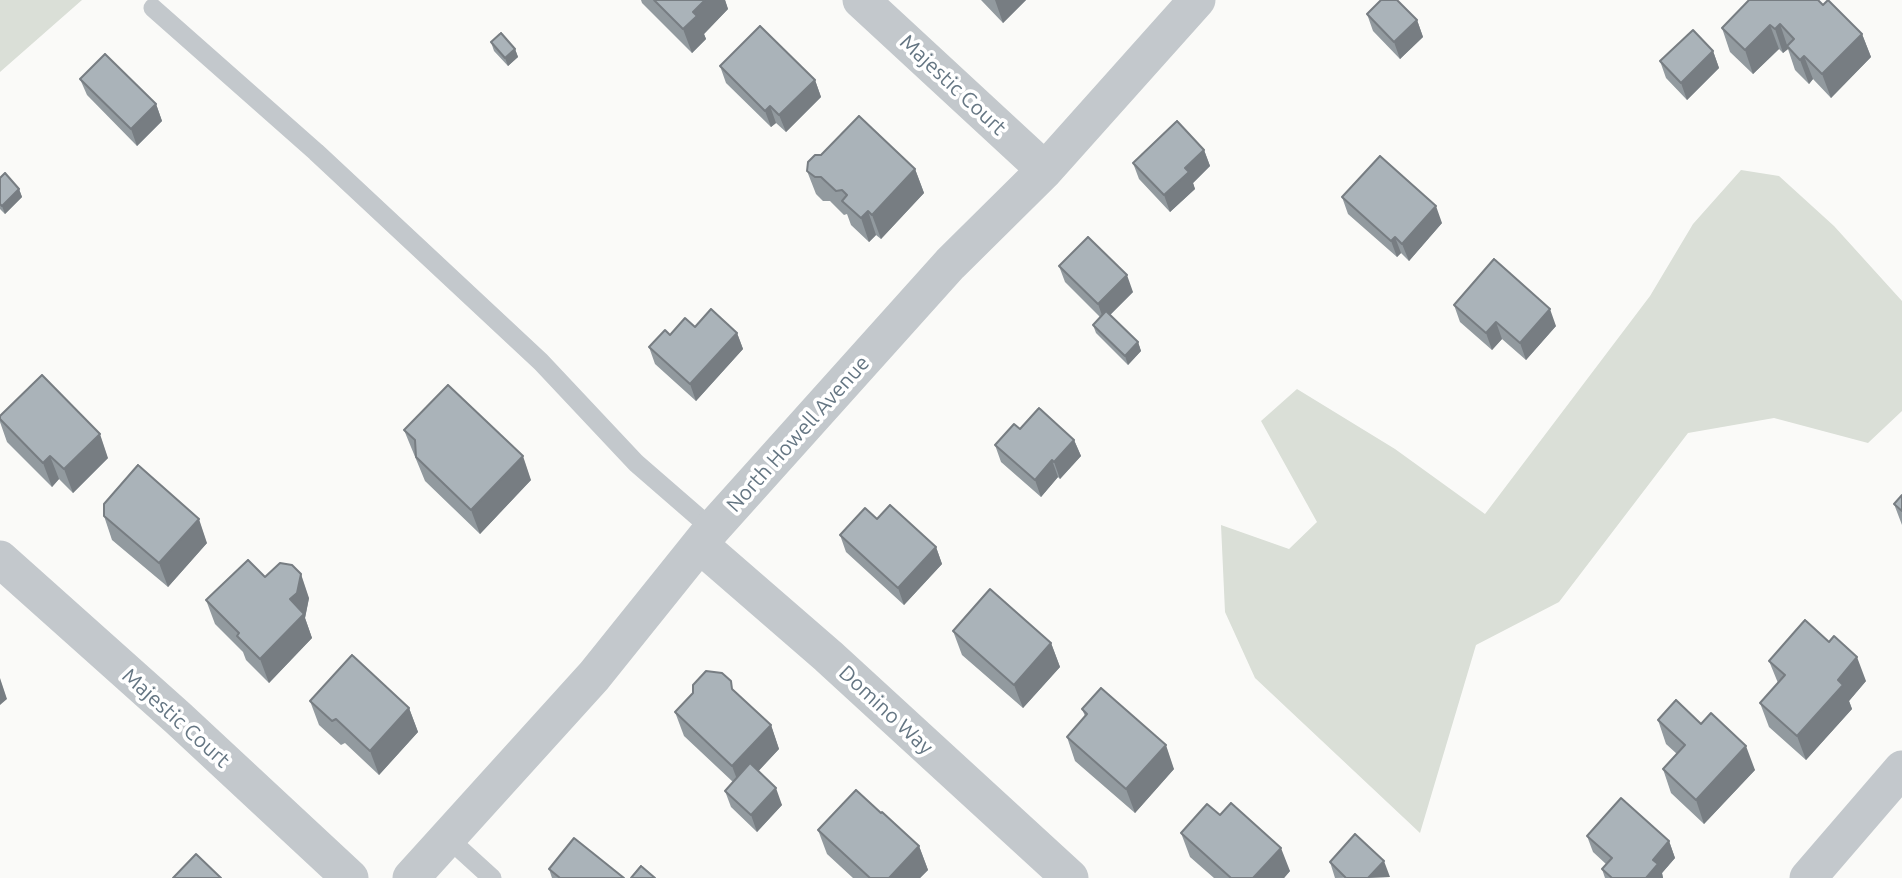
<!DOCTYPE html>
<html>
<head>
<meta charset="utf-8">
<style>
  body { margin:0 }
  canvas { display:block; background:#fafaf8 }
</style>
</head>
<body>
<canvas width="1902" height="878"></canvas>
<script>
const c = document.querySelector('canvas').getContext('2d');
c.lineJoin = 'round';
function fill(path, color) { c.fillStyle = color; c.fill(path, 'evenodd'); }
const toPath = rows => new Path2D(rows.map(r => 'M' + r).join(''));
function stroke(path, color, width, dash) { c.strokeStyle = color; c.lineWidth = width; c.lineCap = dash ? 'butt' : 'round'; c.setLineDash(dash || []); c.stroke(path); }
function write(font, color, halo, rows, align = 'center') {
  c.font = font + ' Ubuntu,sans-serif'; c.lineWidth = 7; c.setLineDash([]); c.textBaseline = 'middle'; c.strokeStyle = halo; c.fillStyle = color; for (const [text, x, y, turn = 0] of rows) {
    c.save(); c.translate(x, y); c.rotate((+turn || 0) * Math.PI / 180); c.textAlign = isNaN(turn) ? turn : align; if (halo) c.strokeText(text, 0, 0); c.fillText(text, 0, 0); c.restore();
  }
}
fill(toPath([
  [0,0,82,0,0,72],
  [1741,170,1779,176,1834,226,1902,301,1902,411,1868,443,1774,418,1688,433,1559,602,1476,645,1420,833,1255,678,1225,612,1221,525,1289,549,1317,522,1261,421,1297,389,1395,449,1485,514,1650,296,1693,224]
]), '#dadfd7');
stroke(toPath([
  [153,8,316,152,541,362,636,463,712,529],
  [448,838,492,878]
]), '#c3c8cc', 19);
stroke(toPath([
  [861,0,1045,170],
  [700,545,828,656,1070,878],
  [0,559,178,718,350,878],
  [411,878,594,676,712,529,950,264,1045,170,1197,0],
  [1808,878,1902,769]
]), '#c3c8cc', 37);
fill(toPath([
  [641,0,725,0,728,9,704,34,706,39,692,53,642,3],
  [981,0,1026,0,1003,23],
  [1823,5,1862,34,1871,57,1831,98,1813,79,1809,84,1795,70,1788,49,1783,53,1779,49,1753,74,1730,52,1722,28],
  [1367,14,1417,20,1423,37,1400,59,1373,31],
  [491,42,515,49,518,57,508,66,494,51],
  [1713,51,1719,68,1687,100,1666,78,1660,61],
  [720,66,815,80,821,97,786,132,776,123,771,127,726,83],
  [80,79,156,104,162,121,137,146,87,95],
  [1204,150,1210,166,1193,183,1195,189,1170,212,1139,179,1133,163],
  [915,169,924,193,881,239,876,235,869,242,851,225,847,214,844,215,830,201,823,201,816,194,807,171],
  [0,178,19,189,22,197,5,214,0,209],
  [1342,197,1442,223,1409,261,1401,253,1397,257,1348,214],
  [1059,266,1133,292,1110,315,1138,342,1141,351,1128,365,1096,333,1093,325,1100,317,1065,282],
  [1454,305,1556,326,1526,360,1502,339,1492,350,1460,322],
  [695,327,737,333,743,349,696,401,655,364,649,347,670,335],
  [0,416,108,458,73,493,59,479,52,487,7,442,0,422],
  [1020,429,1074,440,1081,456,1060,479,1058,477,1041,497,1001,462,995,445],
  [404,430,531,480,480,534,425,481],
  [1902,495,1902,525,1894,504],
  [104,516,207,543,168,587,112,540],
  [877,519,936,547,942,564,904,605,846,552,840,535],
  [265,577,309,598,305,618,312,638,269,683,246,660,243,652,215,624,206,600],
  [953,631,1051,643,1060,667,1023,708,962,655],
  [1769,661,1866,681,1849,701,1852,709,1806,760,1769,727,1760,703,1778,683],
  [736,693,771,725,779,749,758,771,782,805,757,832,731,807,725,791,733,782,684,736,675,712],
  [310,701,409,708,418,732,379,775,345,743,341,745,319,725],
  [1082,709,1174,769,1135,813,1075,761,1067,737,1085,716],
  [1658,720,1701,724,1755,770,1704,824,1671,793,1663,769,1677,754,1666,744],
  [881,813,919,846,928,870,920,878,853,878,827,854,818,830],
  [1220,815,1290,871,1284,878,1214,878,1190,857,1181,833],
  [1587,836,1669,841,1675,858,1662,873,1663,878,1605,878,1602,869,1606,864,1593,852],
  [1330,862,1390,877,1335,878],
  [549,869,624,878,552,878]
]), '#929a9f');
fill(toPath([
  [705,0,725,0,728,9,704,34,706,39,692,53,683,29,693,12],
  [995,0,1026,0,1003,23],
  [1417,20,1423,37,1400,59,1394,42],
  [1780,24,1788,48,1787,46,1788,49,1783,53,1775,29],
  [1770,25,1779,49,1753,74,1745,50],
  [1862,34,1871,57,1831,98,1822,74],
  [515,49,518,57,508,66,505,58],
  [1713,51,1719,68,1687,100,1681,83],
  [1804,56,1813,79,1809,84,1800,60],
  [815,80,821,97,786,132,779,115],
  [156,104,162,121,137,146,131,129],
  [770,106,776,123,771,127,765,111],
  [1204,150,1210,166,1193,183,1195,189,1170,212,1164,195,1185,168],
  [915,169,924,193,881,239,872,215],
  [19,189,22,197,5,214,2,206],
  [1436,206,1442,223,1409,261,1402,244],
  [868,211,876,235,869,242,861,218],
  [1395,237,1401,253,1397,257,1391,241],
  [1127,275,1133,292,1104,321,1098,304],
  [1550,309,1556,326,1526,360,1520,343],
  [1496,322,1502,339,1492,350,1486,333],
  [737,333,743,349,696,401,690,384],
  [1138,342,1141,351,1128,365,1125,356],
  [100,434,108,458,73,493,64,469],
  [1074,440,1081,456,1060,479,1054,462],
  [50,456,59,479,52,487,43,463],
  [523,456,531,480,480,534,471,510],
  [1052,460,1058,477,1041,497,1035,480],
  [199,519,207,543,168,587,159,563],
  [936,547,942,564,904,605,898,588],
  [301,574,309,598,305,618,312,638,269,683,260,659,290,599],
  [1051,643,1060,667,1023,708,1014,685],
  [1857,657,1866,681,1849,701,1852,709,1806,760,1797,736,1838,680],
  [0,678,7,699,0,705],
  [409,708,418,732,379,775,370,751],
  [771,725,779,749,741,790,732,766],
  [1166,745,1174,769,1135,813,1126,789],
  [1746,746,1755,770,1704,824,1696,800],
  [776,788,782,805,757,832,751,815],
  [1669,841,1675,858,1662,873,1663,878,1646,878,1653,860],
  [919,846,928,870,920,878,889,878],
  [1281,848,1290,871,1284,878,1253,878],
  [1384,861,1390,877,1368,878]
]), '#777d82');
const building = toPath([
  [654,0,705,0,693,12,697,16,683,29,654,0],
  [1381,0,1397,0,1417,20,1394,42,1367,14,1381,0],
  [1749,0,1818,0,1823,5,1828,0,1862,34,1822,74,1804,56,1800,60,1787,46,1794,39,1780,24,1775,29,1770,25,1745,50,1722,28,1749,0],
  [760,26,815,80,779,115,770,106,765,111,720,66,760,26],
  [1693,30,1713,51,1681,83,1660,61,1693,30],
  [501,33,515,49,505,58,491,42,501,33],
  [105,54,156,104,131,129,80,79,105,54],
  [859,116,915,169,872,215,868,211,861,218,842,201,847,195,842,190,836,191,821,177,815,177,807,171,808,162,815,155,821,155,859,116],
  [1177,121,1204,150,1185,168,1189,172,1164,195,1133,163,1177,121],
  [1380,156,1436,206,1402,244,1395,237,1391,241,1342,197,1380,156],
  [5,173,19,189,2,206,0,204,0,178,5,173],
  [1088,237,1127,275,1098,304,1059,266,1088,237],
  [1494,259,1550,309,1520,343,1496,322,1486,333,1454,305,1494,259],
  [711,309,737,333,690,384,649,347,665,330,670,335,685,318,695,327,711,309],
  [1106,311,1138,342,1125,356,1093,325,1106,311],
  [42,375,100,434,64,469,50,456,43,463,0,419,0,416,42,375],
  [448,385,523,456,471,510,416,457,415,440,404,430,448,385],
  [1039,408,1074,440,1054,462,1052,460,1035,480,995,445,1014,424,1020,429,1039,408],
  [138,465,199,519,159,563,104,516,104,504,138,465],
  [1902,495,1902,511,1894,504,1902,495],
  [890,505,936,547,898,588,840,535,865,508,877,519,890,505],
  [248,560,265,577,280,563,292,565,301,574,297,593,290,599,304,614,260,659,237,636,239,633,206,600,248,560],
  [990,589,1051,643,1014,685,953,631,990,589],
  [1805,620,1829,642,1834,636,1857,657,1838,680,1843,685,1797,736,1760,703,1785,675,1769,661,1805,620],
  [352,655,409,708,370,751,336,719,332,721,310,701,352,655],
  [706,671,722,673,731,681,732,689,771,725,732,766,675,712,693,693,693,685,706,671],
  [1101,688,1166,745,1126,789,1067,737,1087,714,1082,709,1101,688],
  [1676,700,1701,724,1711,713,1746,746,1696,800,1663,769,1685,745,1658,720,1676,700],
  [750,763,776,788,751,815,725,791,750,763],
  [856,790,881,813,882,812,919,846,889,878,870,878,818,830,856,790],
  [1621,798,1669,841,1653,860,1658,864,1646,878,1612,878,1602,869,1612,858,1587,836,1621,798],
  [1231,803,1281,848,1253,878,1231,878,1181,833,1207,804,1220,815,1231,803],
  [1355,834,1384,861,1368,878,1346,878,1330,862,1355,834],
  [574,838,624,878,560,878,549,869,574,838],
  [196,854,221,878,173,878,196,854],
  [641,866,655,878,631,878,641,866]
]);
fill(building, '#aab3b9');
stroke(building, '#777d82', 2);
write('21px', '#657683', '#fff', [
  ["Majestic Court",953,85,43],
  ["North Howell Avenue",798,434,-48],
  ["Domino Way",886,710,43],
  ["Majestic Court",176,718,42]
]);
</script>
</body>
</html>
